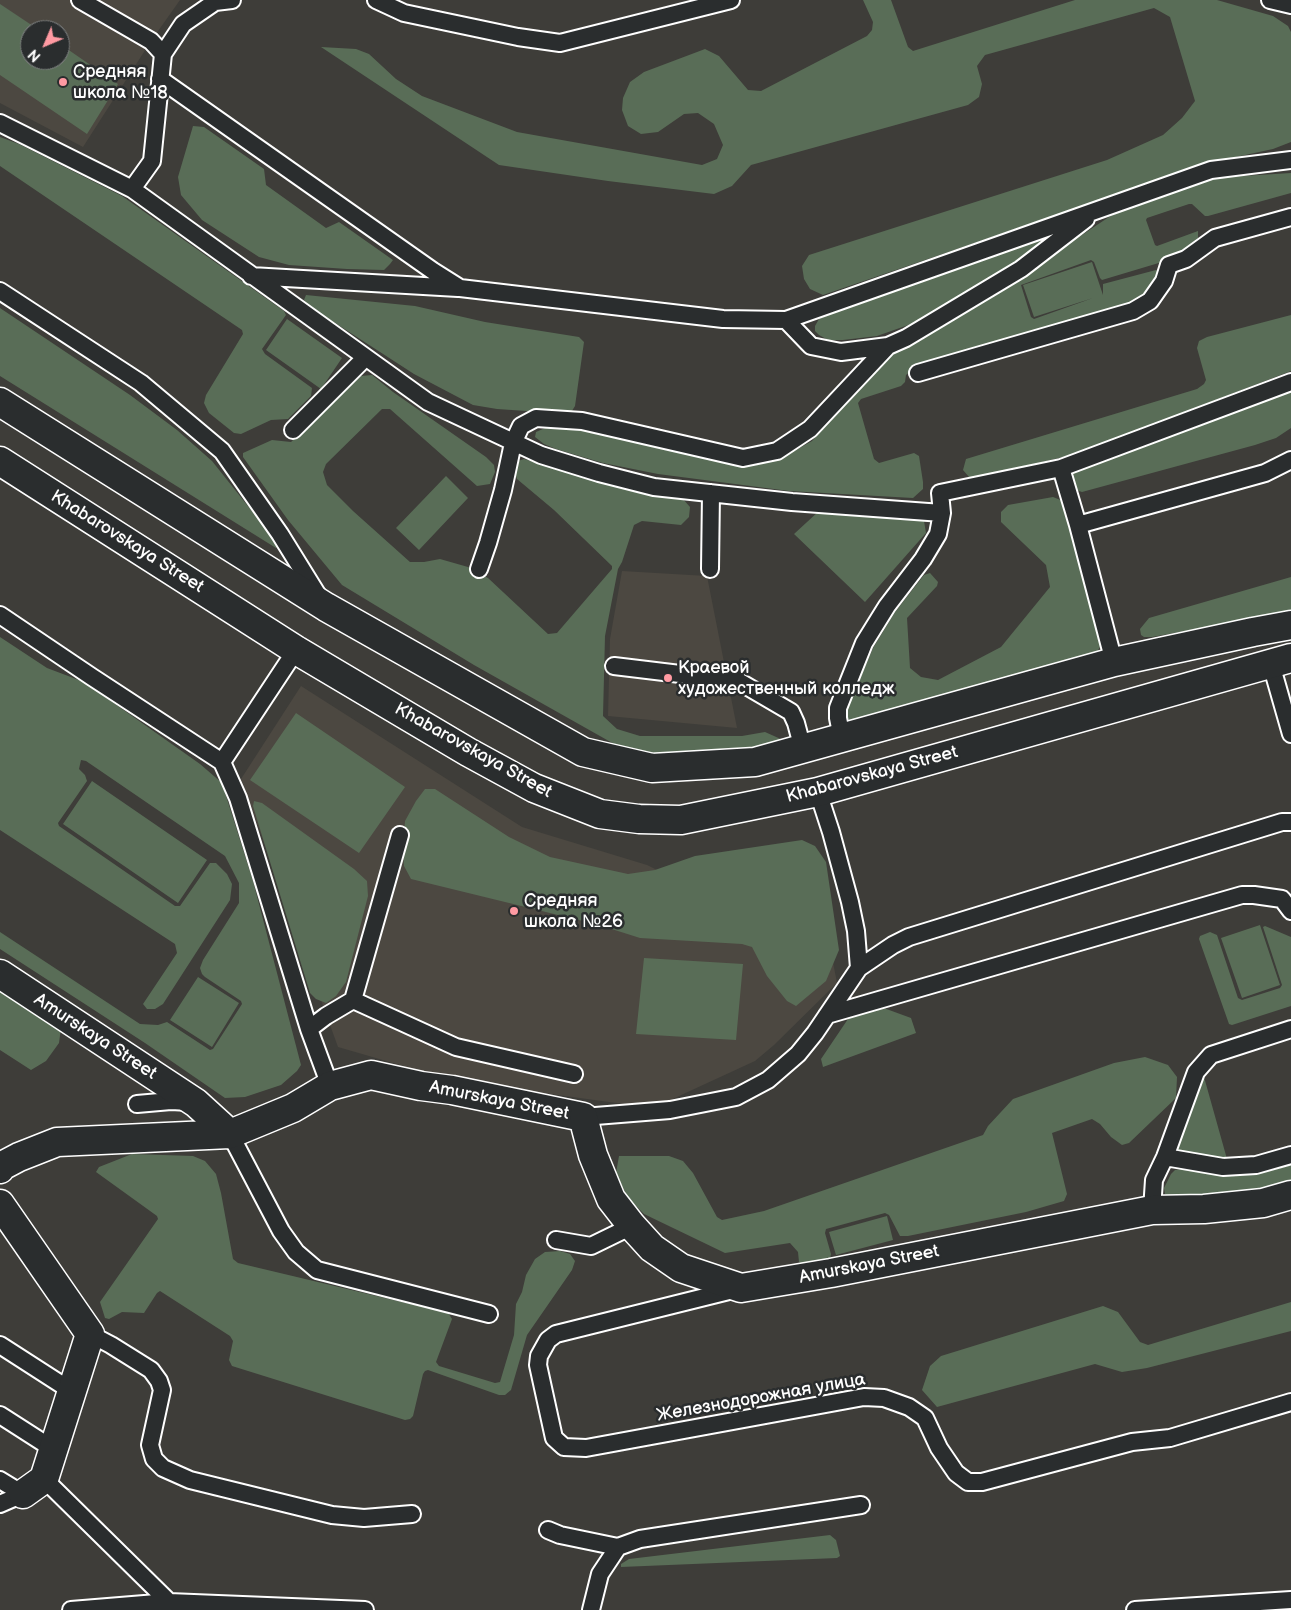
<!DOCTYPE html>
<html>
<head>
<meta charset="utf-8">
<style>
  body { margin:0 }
  #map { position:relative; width:1291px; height:1610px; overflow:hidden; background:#3e3d39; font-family:"Balsamiq Sans",sans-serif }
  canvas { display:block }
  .north { position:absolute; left:20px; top:20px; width:50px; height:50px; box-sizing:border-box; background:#2a2d2e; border:1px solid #7f8182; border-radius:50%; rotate:225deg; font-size:14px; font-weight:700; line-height:20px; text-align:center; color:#fff }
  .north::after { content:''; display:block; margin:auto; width:18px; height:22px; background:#ff9aa2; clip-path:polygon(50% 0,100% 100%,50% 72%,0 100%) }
</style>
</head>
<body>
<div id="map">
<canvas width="1291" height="1610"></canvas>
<div class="north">N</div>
</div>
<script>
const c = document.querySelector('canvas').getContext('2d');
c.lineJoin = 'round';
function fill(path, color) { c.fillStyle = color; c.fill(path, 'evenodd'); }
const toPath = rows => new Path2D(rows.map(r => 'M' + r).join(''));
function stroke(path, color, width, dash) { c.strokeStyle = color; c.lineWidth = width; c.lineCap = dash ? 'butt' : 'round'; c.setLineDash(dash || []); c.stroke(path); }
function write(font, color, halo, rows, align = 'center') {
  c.font = font + ' "Balsamiq Sans",sans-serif'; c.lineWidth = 5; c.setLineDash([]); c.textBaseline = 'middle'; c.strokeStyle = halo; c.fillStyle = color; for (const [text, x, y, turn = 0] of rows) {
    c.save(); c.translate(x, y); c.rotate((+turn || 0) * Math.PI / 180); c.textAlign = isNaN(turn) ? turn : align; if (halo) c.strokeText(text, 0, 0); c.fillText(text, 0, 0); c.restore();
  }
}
fill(toPath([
  [0,0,180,0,151,41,83,147,0,103],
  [30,30,60,30,60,60,30,60],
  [622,571,707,576,737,728,608,716,610,639],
  [301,686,522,827,647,865,832,957,837,983,774,1045,755,1061,653,1108,455,1081,338,1047,241,779]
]), '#4c4841');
fill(toPath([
  [863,0,891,0,908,47,913,51,1075,0,1217,0,1273,16,1288,26,1291,32,1291,142,1273,149,1208,163,823,295,810,289,804,279,802,266,809,255,1107,160,1163,135,1182,118,1195,101,1170,17,1154,8,985,55,977,66,982,84,979,97,968,105,751,165,732,186,714,194,608,181,499,165,321,47,356,49,369,54,396,79,422,96,517,132,702,165,717,159,723,145,714,124,698,113,684,114,658,132,641,134,628,126,622,110,623,98,630,82,644,72,705,49,719,56,748,90,761,91,867,36,872,30,873,22],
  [0,4,39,30,30,30,30,60,60,60,60,44,118,84,87,134,0,75],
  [193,126,204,127,264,169,266,185,326,228,339,222,393,260,390,264,384,270,347,269,289,265,259,257,202,220,181,195,178,177],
  [0,137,19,144,122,196,284,311,286,315,262,349,265,354,312,388,311,396,288,419,271,420,241,434,234,433,209,413,204,403,206,395,243,334,242,330,0,166],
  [1291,173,1291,193,1208,216,1205,216,1192,204,1189,204,1147,218,1146,220,1155,245,1157,246,1198,231,1198,238,1172,259,1102,280,1100,278,1094,262,1091,260,1021,285,1031,317,1034,319,1093,298,1034,317,1023,285,1092,262,1103,295,1103,284,1156,270,1160,273,1147,292,1126,305,912,370,906,375,905,382,901,386,861,399,858,403,874,459,879,463,914,453,919,456,923,482,923,489,913,498,789,491,658,474,603,463,556,449,544,444,535,437,536,432,545,428,586,430,609,433,742,466,780,459,812,441,889,354,1023,274,1109,217,1127,208,1210,178],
  [1042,239,1042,242,1015,264,914,323,877,336,843,340,828,340,819,335,815,331,815,326,819,319,833,313],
  [306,295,415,306,485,322,579,337,584,342,575,406,570,414,497,409,473,405,414,374,309,306,304,300],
  [0,308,130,395,177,430,212,461,279,545,276,548,0,376],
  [1291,315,1291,371,1076,454,974,478,969,477,963,470,966,459,1197,389,1204,384,1206,380,1197,348,1199,341,1207,337],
  [287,319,342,358,321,389,266,350],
  [372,375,393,392,486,457,494,465,495,472,490,484,477,486,390,409,382,409,326,464,323,472,327,485,353,511,410,562,424,562,440,559,468,567,488,578,548,634,557,633,612,569,612,566,554,510,517,479,514,471,518,461,524,459,650,495,683,499,690,507,689,517,681,525,642,521,634,525,622,562,618,569,605,636,603,716,617,729,640,736,742,736,765,732,783,740,780,747,686,762,623,749,474,665,342,585,288,520,243,457,243,453,272,440,291,442,361,376],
  [1291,389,1291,428,1276,438,1255,445,1082,492,1076,490,1072,474,1075,469],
  [446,476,468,498,419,550,396,528],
  [1053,497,1063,501,1069,511,1100,639,1100,647,1097,652,1092,656,853,722,849,720,846,716,846,712,873,648,895,612,924,575,930,573,938,582,937,586,907,618,910,668,921,677,938,680,1001,647,1050,587,1046,565,1001,522,1001,512,1008,505],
  [819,511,924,521,926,533,865,602,794,534],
  [1291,577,1291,612,1152,637,1144,637,1141,635,1140,629,1149,618],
  [0,637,47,668,84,682,200,764,222,783,253,881,301,1065,297,1071,281,1085,245,1097,225,1098,145,1043,0,949,0,932,140,1024,158,1025,167,1022,210,1050,213,1049,242,1004,241,1001,205,977,202,974,200,968,203,960,239,903,239,883,225,856,86,761,81,760,79,769,85,775,87,781,58,823,59,826,175,906,180,906,210,863,216,863,227,874,232,884,230,900,163,1004,155,1009,147,1009,143,1004,177,953,175,944,0,830],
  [296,713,405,787,359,853,250,780],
  [92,781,207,860,178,903,63,824],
  [425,789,435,789,509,837,550,857,628,874,655,870,695,856,802,840,815,846,826,862,839,950,826,981,796,1006,787,1001,767,976,752,947,742,944,640,938,599,925,411,879,404,866,403,848,405,821,416,801],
  [254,801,262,803,354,869,367,881,368,896,346,982,336,996,326,1003,316,999,310,993,253,806],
  [1260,925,1280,985,1242,998,1221,938],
  [1265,926,1291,937,1291,1006,1232,1025,1229,1024,1199,939,1200,936,1210,932,1217,935,1238,998,1242,1000,1280,988,1282,985,1263,927],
  [644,958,743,964,736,1040,636,1034],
  [198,977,239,1003,212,1047,170,1020],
  [0,986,61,1028,59,1043,46,1061,31,1070,0,1050],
  [881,1007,911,1018,916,1033,823,1067,821,1059,850,1016],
  [1145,1057,1168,1065,1177,1077,1176,1098,1129,1143,1122,1145,1111,1137,1100,1124,1092,1119,1052,1133,1067,1194,1064,1201,1026,1212,908,1236,900,1236,889,1215,885,1213,826,1229,825,1233,831,1254,830,1259,803,1264,799,1262,798,1252,790,1243,725,1253,644,1214,628,1198,616,1173,619,1156,669,1156,683,1161,693,1173,717,1217,722,1220,764,1211,983,1135,988,1126,1013,1099,1114,1063],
  [1201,1076,1204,1077,1227,1159,1224,1160,1175,1152],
  [132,1154,193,1156,205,1161,216,1174,221,1193,233,1259,238,1263,406,1303,447,1311,452,1319,436,1362,439,1366,495,1383,500,1382,514,1335,516,1304,522,1292,526,1275,535,1259,545,1252,560,1251,570,1254,575,1261,572,1270,527,1335,511,1390,505,1395,499,1395,428,1370,425,1371,423,1374,413,1416,410,1419,405,1420,232,1366,229,1360,233,1341,230,1336,160,1291,157,1293,144,1313,122,1312,109,1319,105,1318,100,1302,158,1219,157,1216,96,1172,99,1167],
  [1291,1165,1291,1190,1171,1199,1165,1194,1164,1188,1171,1174,1175,1170,1182,1169,1222,1175,1255,1175],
  [887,1216,893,1240,836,1255,829,1232],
  [1291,1302,1291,1331,1147,1368,1122,1372,1095,1364,937,1407,922,1390,930,1366,941,1356,1103,1306,1118,1312,1140,1342,1148,1345],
  [830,1535,836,1540,840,1556,837,1558,621,1567,621,1564,629,1559]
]), '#596d57');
const service = toPath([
  [80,0,151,41,163,54,152,161,132,189,428,402,541,455,599,473,654,487,792,502,942,513,940,493,1061,468,1291,382],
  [376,0,404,13,518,37,560,43,731,0],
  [1270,0,1291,5],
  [163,54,183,24,215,2,232,0],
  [160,79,433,271,460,288,723,319,786,320,1211,170,1291,160],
  [0,123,132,189],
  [251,276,458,288],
  [0,291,141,383,222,451,280,534,319,597],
  [786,320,811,346,841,352,888,346,906,338,1021,269,1086,219],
  [918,373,1133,311,1150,301,1164,281,1169,265,1186,259,1215,238,1291,217],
  [293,430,365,358],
  [1061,468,1078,525],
  [479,569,488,543,503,490,513,443,521,426,536,418,582,421,743,458,777,451,810,429,888,346],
  [710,569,711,493],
  [0,615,92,677,222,762],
  [296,650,222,762,238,798,309,1029,330,1086],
  [1114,662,1078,525,1265,473,1291,460],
  [1271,664,1291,734],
  [614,666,738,681,791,712,796,723,803,749],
  [842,738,838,718,838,708,864,643,887,606,923,559,938,534,942,513],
  [859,968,893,945,909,937,1282,822,1291,822],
  [353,1000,456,1047,574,1074],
  [827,1015,1242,895,1254,895,1282,899,1291,911],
  [309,1029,326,1016,353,1000,400,835],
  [137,1104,171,1101,189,1102],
  [583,1117,670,1110,736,1097,768,1080,798,1054,815,1033,859,968,856,931,850,902,831,832,818,792],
  [230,1134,281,1231,296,1252,317,1270,489,1314],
  [1165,1157,1223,1167,1256,1165,1291,1155],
  [1152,1210,1154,1180,1165,1157,1196,1072,1211,1055,1291,1029],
  [556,1240,591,1246,632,1226],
  [737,1289,556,1334,548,1340,539,1356,538,1365,554,1438,564,1447,586,1448,864,1397,884,1398,909,1407,925,1418,939,1448,956,1473,968,1482,982,1482,1132,1442,1170,1438,1291,1402],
  [90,1334,111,1345,151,1370,159,1381,162,1390,150,1445,154,1459,163,1468,190,1480,332,1515,364,1518,412,1514],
  [0,1345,73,1392],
  [0,1415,53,1449],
  [44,1479,169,1602,365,1610],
  [0,1480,23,1494],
  [0,1504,23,1494],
  [548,1530,560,1535,618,1547],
  [71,1610,169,1602],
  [591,1610,600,1574,618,1547,640,1539,861,1505],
  [1135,1610,1291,1600]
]);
const minor = toPath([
  [0,974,196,1103,230,1134,293,1108,330,1086,371,1075,421,1086,452,1090,583,1117,593,1155,611,1199,632,1226,652,1248,681,1268,741,1288,831,1273,1152,1210,1204,1209,1263,1203,1291,1195],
  [0,1169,2,1166,19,1157,57,1142,230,1134],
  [0,1204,90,1334,44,1479,23,1494]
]);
const secondary = toPath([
  [0,402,326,607,583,752,652,768,755,762,1114,662,1253,632,1291,625],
  [0,461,296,650,468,752,534,788,600,814,639,819,681,820,818,792,1291,658]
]);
stroke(service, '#fff', 20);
stroke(minor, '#fff', 31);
stroke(secondary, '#fff', 31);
stroke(service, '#2a2d2e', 16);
stroke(minor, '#2a2d2e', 28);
stroke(secondary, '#2a2d2e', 28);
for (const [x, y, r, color] of [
  [63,82,5,"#ff9aa2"],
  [668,678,5,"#ff9aa2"],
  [514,911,5,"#ff9aa2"]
]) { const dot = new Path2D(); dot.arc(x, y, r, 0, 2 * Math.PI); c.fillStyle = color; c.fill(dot); stroke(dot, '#2a2d2e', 2); }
write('18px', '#fff', '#2a2d2e', [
  ["Средняя",73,72],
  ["школа №18",73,93],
  ["Краевой",678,668],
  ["художественный колледж",678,689],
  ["Средняя",524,901],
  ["школа №26",524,922]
], 'left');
write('18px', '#fff', '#2a2d2e', [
  ["Khabarovskaya Street",127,542,32],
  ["Khabarovskaya Street",473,751,29],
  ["Khabarovskaya Street",872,775,-15],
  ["Amurskaya Street",95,1037,33],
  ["Amurskaya Street",499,1101,11],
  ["Amurskaya Street",869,1265,-11],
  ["Железнодорожная улица",761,1398,-10]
]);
</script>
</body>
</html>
